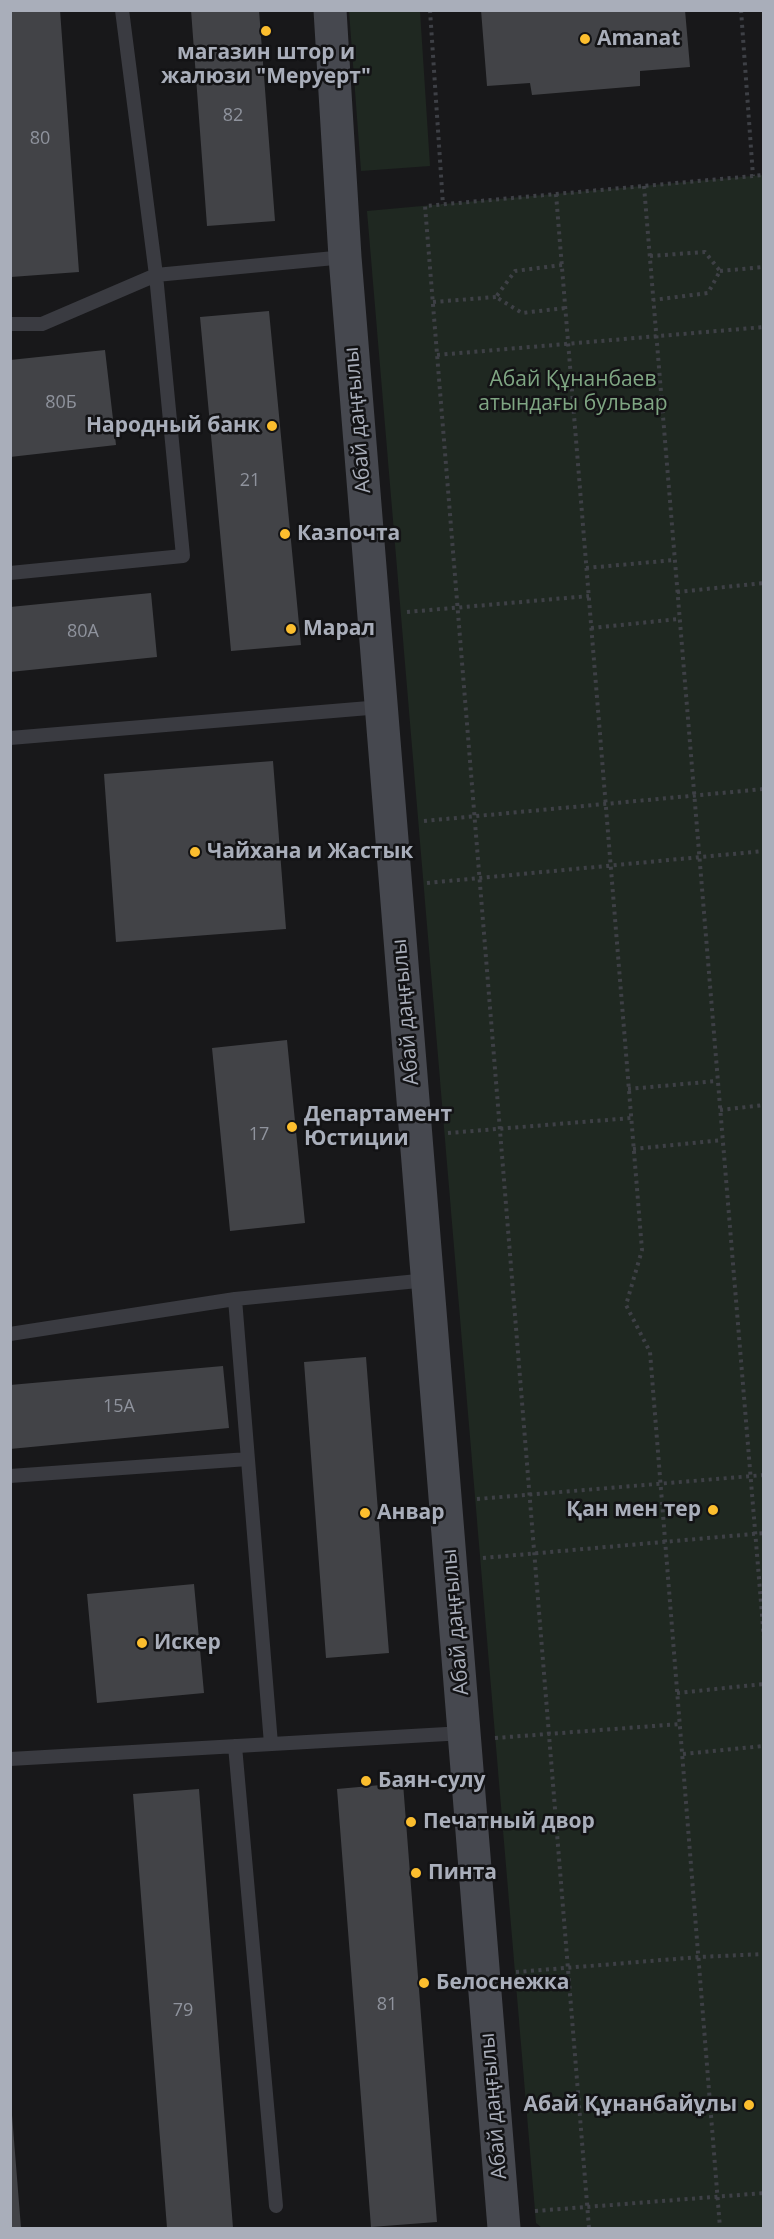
<!DOCTYPE html>
<html>
<head>
<meta charset="utf-8">
<style>
  body { margin:0 }
  #map { position:relative; width:774px; height:2239px; overflow:hidden; background:#18181a; font-family:"Open Sans",sans-serif }
  canvas { display:block }
  .frame { position:absolute; inset:0; border:12px solid #a9aeba; pointer-events:none }
</style>
</head>
<body>
<div id="map">
<canvas width="774" height="2239"></canvas>
<div class="frame"></div>
</div>
<script>
const c = document.querySelector('canvas').getContext('2d');
c.lineJoin = 'round';
function fill(path, color) { c.fillStyle = color; c.fill(path, 'evenodd'); }
const toPath = rows => new Path2D(rows.map(r => 'M' + r).join(''));
function stroke(path, color, width, dash) { c.strokeStyle = color; c.lineWidth = width; c.lineCap = dash ? 'butt' : 'round'; c.setLineDash(dash || []); c.stroke(path); }
function write(font, color, halo, rows, align = 'center') {
  c.font = font + ' "Open Sans",sans-serif'; c.lineWidth = 5; c.setLineDash([]); c.textBaseline = 'middle'; c.strokeStyle = halo; c.fillStyle = color; for (const [text, x, y, turn = 0] of rows) {
    c.save(); c.translate(x, y); c.rotate((+turn || 0) * Math.PI / 180); c.textAlign = isNaN(turn) ? turn : align; if (halo) c.strokeText(text, 0, 0); c.fillText(text, 0, 0); c.restore();
  }
}
fill(toPath([
  [349,11,420,11,430,166,361,171],
  [763,175,763,2228,542,2228,536,2223,535,2211,367,211]
]), '#1f2821');
fill(toPath([
  [10,10,60,10,79,272,11,277],
  [191,10,259,10,275,221,207,226],
  [481,10,685,10,690,67,640,71,640,86,532,95,530,83,487,86],
  [269,311,301,645,231,651,200,317],
  [105,350,116,445,10,457,10,360],
  [151,593,157,657,10,672,10,607],
  [273,761,286,929,116,942,104,774],
  [287,1040,305,1223,230,1231,212,1048],
  [366,1357,389,1653,326,1658,304,1362],
  [223,1366,229,1428,10,1449,10,1385],
  [194,1584,204,1693,97,1703,87,1594],
  [403,1783,437,2222,371,2227,337,1789],
  [199,1789,233,2228,167,2228,133,1794],
  [10,2115,12,2115,21,2228,10,2228]
]), '#424347');
stroke(toPath([
  [430,10,443,205],
  [741,10,753,176],
  [644,186,764,1639],
  [556,194,642,1250,626,1305,650,1352,720,2228],
  [650,256,705,252,720,271,708,293,653,300],
  [562,265,515,271,496,297,522,313,565,308],
  [720,271,764,267],
  [433,302,496,297],
  [437,355,764,327],
  [586,568,675,560],
  [677,592,764,583],
  [407,612,589,596],
  [591,628,679,619],
  [424,821,764,789],
  [427,883,764,851],
  [628,1089,717,1081],
  [720,1110,764,1105],
  [448,1133,631,1118],
  [633,1149,722,1140],
  [477,1499,764,1475],
  [483,1558,764,1533],
  [677,1693,764,1684],
  [495,1738,680,1724],
  [683,1754,764,1746],
  [516,1972,699,1957,764,1954],
  [535,2211,764,2193],
  [589,2228,425,206,764,175]
]), '#3e4046', 4, [3, 4.5]);
stroke(toPath([
  [10,324,42,324,156,275,345,257],
  [10,573,183,556,156,275,122,10],
  [10,738,381,707],
  [10,1334,235,1299],
  [10,1476,248,1459],
  [271,1744,235,1299,428,1280],
  [235,1746,276,2206],
  [10,1759,464,1733]
]), '#3a3b41', 14);
stroke(toPath([
  [330,10,345,257,504,2228]
]), '#46484f', 33);
for (const [x, y, r, color] of [
  [266,31,6,"#fcbe2e"],
  [585,39,6,"#fcbe2e"],
  [272,426,6,"#fcbe2e"],
  [285,534,6,"#fcbe2e"],
  [291,629,6,"#fcbe2e"],
  [195,852,6,"#fcbe2e"],
  [292,1127,6,"#fcbe2e"],
  [713,1510,6,"#fcbe2e"],
  [365,1513,6,"#fcbe2e"],
  [142,1643,6,"#fcbe2e"],
  [366,1781,6,"#fcbe2e"],
  [411,1822,6,"#fcbe2e"],
  [416,1873,6,"#fcbe2e"],
  [424,1983,6,"#fcbe2e"],
  [749,2105,6,"#fcbe2e"]
]) { const dot = new Path2D(); dot.arc(x, y, r, 0, 2 * Math.PI); c.fillStyle = color; c.fill(dot); stroke(dot, '#131315', 2); }
write('18px', '#8f939d', null, [
  ["82",233,116],
  ["80",40,139],
  ["80Б",61,403],
  ["21",250,481],
  ["80А",83,632],
  ["17",259,1135],
  ["15А",119,1407],
  ["81",387,2005],
  ["79",183,2011]
]);
write('bold 21px', '#a9aeba', '#131315', [
  ["Amanat",597,39],
  ["магазин штор и",266,53,"center"],
  ["жалюзи \"Меруерт\"",266,77,"center"],
  ["Народный банк",260,426,"right"],
  ["Казпочта",297,534],
  ["Марал",303,629],
  ["Чайхана и Жастык",207,852],
  ["Департамент",304,1115],
  ["Юстиции",304,1139],
  ["Қан мен тер",701,1510,"right"],
  ["Анвар",377,1513],
  ["Искер",154,1643],
  ["Баян-сулу",378,1781],
  ["Печатный двор",423,1822],
  ["Пинта",428,1873],
  ["Белоснежка",436,1983],
  ["Абай Құнанбайұлы",737,2105,"right"]
], 'left');
write('21px', '#7fa683', '#131315', [
  ["Абай Құнанбаев",573,380],
  ["атындағы бульвар",573,404]
]);
write('21px', '#a9aeba', '#131315', [
  ["Абай даңғылы",358,420,-95],
  ["Абай даңғылы",406,1012,-95],
  ["Абай даңғылы",456,1622,-95],
  ["Абай даңғылы",494,2106,-95]
]);
</script>
</body>
</html>
